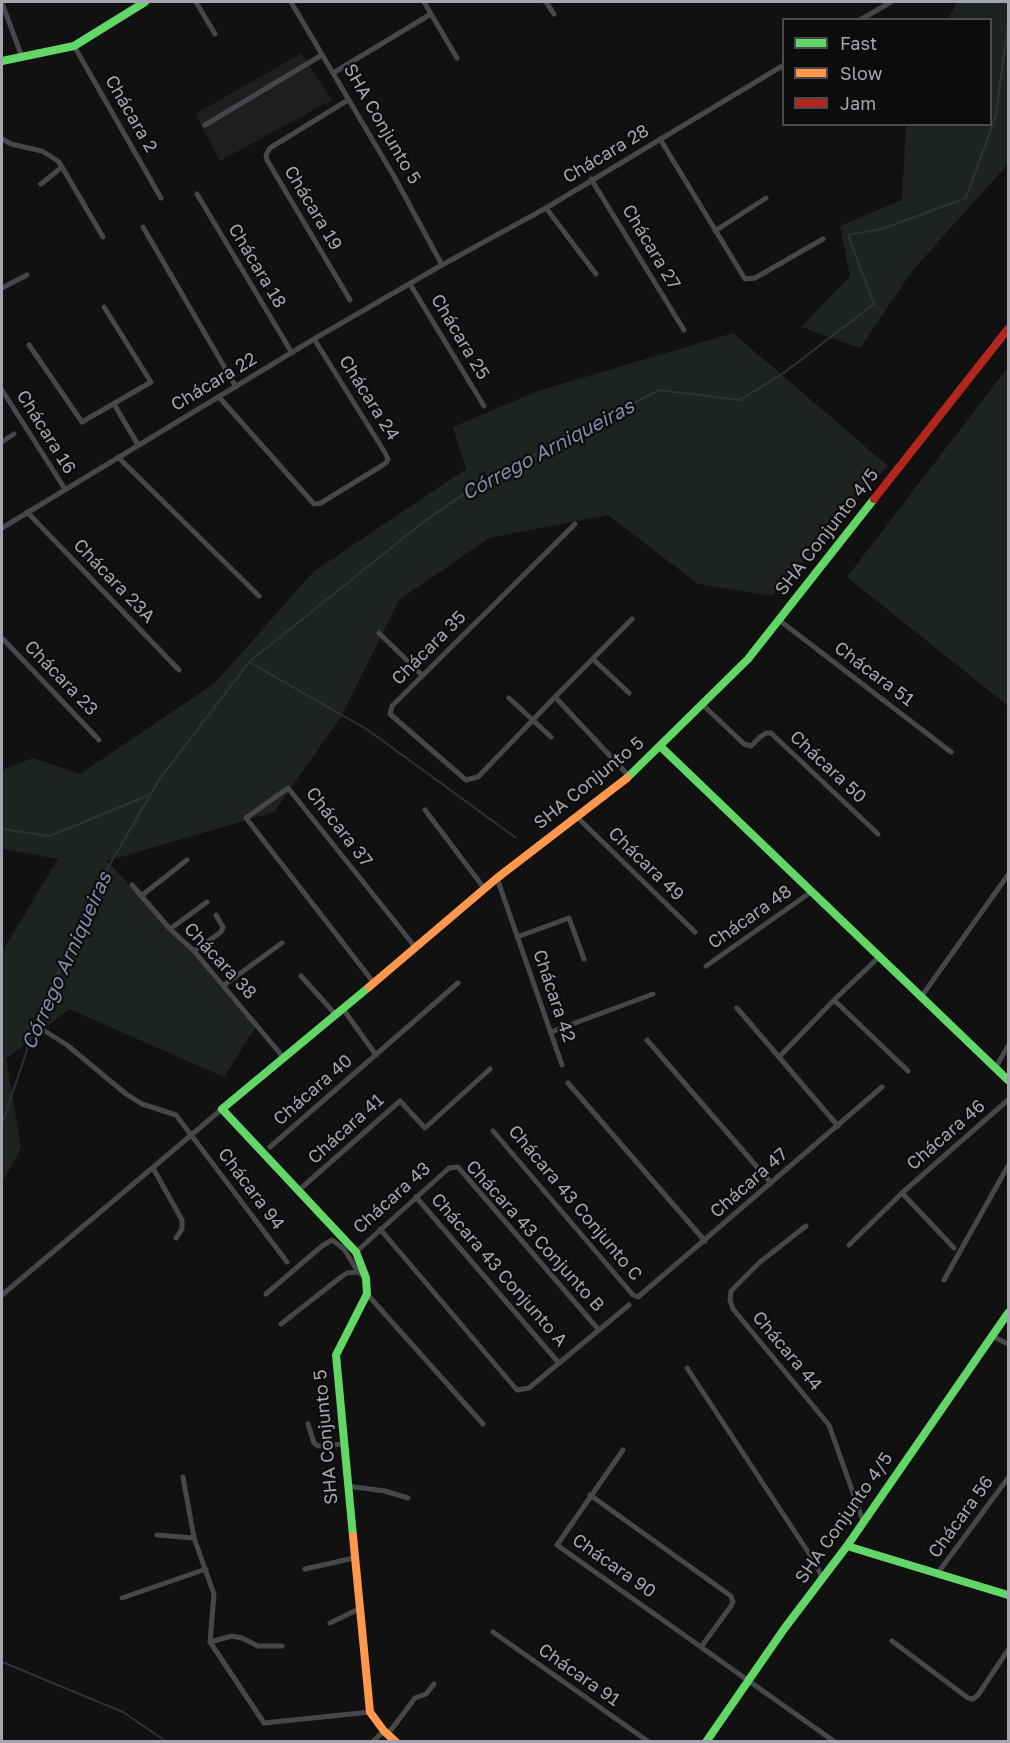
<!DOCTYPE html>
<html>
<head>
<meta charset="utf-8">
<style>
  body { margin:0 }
  #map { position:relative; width:1010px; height:1743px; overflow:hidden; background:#111112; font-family:"Golos Text",sans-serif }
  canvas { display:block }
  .frame { position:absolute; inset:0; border:3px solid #a4a5b1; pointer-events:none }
  .legend { position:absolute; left:782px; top:18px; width:210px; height:108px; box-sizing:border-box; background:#0c0c0d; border:2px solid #49494f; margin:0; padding:8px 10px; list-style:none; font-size:18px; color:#a4a5b1 }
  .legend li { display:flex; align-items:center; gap:12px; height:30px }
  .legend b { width:30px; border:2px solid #49494f }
</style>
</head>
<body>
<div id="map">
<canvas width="1010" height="1743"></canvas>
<div class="frame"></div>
<ul class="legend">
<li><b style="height:8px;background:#63d668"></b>Fast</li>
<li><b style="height:8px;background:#ff974d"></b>Slow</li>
<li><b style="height:8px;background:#b3261e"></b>Jam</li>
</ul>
</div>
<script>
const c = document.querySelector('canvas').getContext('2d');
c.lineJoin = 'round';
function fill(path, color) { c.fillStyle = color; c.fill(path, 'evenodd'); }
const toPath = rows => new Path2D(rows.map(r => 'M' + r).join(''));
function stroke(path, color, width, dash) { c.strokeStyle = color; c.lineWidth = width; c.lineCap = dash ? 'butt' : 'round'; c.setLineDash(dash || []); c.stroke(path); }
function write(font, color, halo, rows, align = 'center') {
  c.font = font + ' "Golos Text",sans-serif'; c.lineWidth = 4.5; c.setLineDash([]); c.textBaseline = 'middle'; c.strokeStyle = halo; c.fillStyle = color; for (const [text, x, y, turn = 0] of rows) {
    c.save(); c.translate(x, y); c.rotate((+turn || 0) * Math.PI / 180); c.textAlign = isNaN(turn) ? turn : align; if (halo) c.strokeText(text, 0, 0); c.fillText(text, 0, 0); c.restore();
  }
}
fill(toPath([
  [302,53,332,100,220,161,195,114]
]), '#1e1e20');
fill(toPath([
  [957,2,1008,2,1008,164,913,270,860,348,801,327,850,276,840,226,902,200,906,125,990,124,990,20,948,19],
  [733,333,888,466,772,596,698,584,608,515,489,538,399,600,341,717,274,812,107,861,258,1023,224,1077,69,1009,6,1059,21,1148,2,1183,2,952,58,859,2,849,2,770,33,758,80,774,215,683,313,572,466,469,453,427,535,392],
  [1008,367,1008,706,847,577]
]), '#1e2320');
stroke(toPath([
  [249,662,368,730,516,838],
  [2,829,50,836,149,795],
  [2,1124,34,1029,92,895,159,780,249,662,426,520,483,481,659,390,740,400,785,372,874,304,848,235,882,229,966,198,996,115,1008,23],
  [2,1662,123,1712,167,1742]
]), '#2d3239', 2);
stroke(toPath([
  [196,2,215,34],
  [291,2,395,178,442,265],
  [424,2,457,58],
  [546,2,554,14],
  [2,3,22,57],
  [860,20,891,2],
  [74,46,161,198],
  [333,73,431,14],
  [348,100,270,148,266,155,267,160,350,300],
  [205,125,322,55],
  [2,139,11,144,42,151,58,161,62,167,41,184],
  [660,139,745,279,755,278,823,239],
  [62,167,103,237],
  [591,179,684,330],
  [197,194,292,353],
  [546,208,596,274],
  [143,227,236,387],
  [715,231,766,198],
  [410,284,484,406],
  [2,288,27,275],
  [29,345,82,422,151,382,104,307],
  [2,390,65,489],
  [219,397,314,504,321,503,386,463,388,459,384,451,314,339],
  [114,404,138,445],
  [2,442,14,434],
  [118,457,259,596],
  [27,512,179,670],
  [575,524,392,706,390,714,466,780,478,777,555,697,629,776],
  [2,528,314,339,442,265,546,208,784,65],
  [779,620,951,752],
  [379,633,422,675],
  [2,638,99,740],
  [593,659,629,693],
  [555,697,632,619],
  [509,698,551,737],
  [703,705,744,744,751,746,760,737,766,733,771,733,878,834],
  [425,810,484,888],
  [577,817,695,932],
  [497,878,562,1065],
  [132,885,170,929,194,951,284,1058],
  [141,896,187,860],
  [170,929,207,902],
  [517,937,569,918,584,959],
  [194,951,221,932,223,927,216,915],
  [706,966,811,892],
  [301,976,336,1015],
  [374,983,246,818,288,788,416,948],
  [224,985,282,943],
  [921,997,1008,875],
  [834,1000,908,1071],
  [737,1008,838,1126],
  [343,1009,376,1055],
  [40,1028,67,1045,126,1094,142,1104,176,1115,287,1262],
  [551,1032,653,994],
  [647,1040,771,1183],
  [779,1057,834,1000,879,957],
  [996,1067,1008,1046],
  [568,1083,705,1241],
  [493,1131,633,1295,638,1297,882,1087],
  [270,1147,458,983],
  [153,1168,182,1220,182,1229,176,1238],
  [299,1190,400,1101,425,1128,490,1069],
  [902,1193,954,1248],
  [416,1197,558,1362],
  [806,1226,760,1262,731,1291,730,1300,733,1309,829,1425,863,1521],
  [380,1229,517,1390,529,1388,629,1305],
  [849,1245,902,1193,1008,1100],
  [356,1252,449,1168,458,1167,598,1329],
  [944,1280,1008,1166],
  [266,1294,322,1246,332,1240,344,1249,358,1272,365,1277],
  [367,1294,483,1424],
  [2,1295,222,1109],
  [281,1324,341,1277,347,1273,358,1272],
  [992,1336,1008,1344],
  [687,1368,816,1564,822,1578],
  [308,1424,314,1443,318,1446,343,1444],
  [623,1450,557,1545,835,1742],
  [183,1477,194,1538,214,1594,210,1642,264,1723,370,1712],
  [347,1486,385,1491,408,1498],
  [590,1495,731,1596,733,1602,731,1606,701,1647],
  [157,1535,194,1538],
  [305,1569,354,1558],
  [937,1574,1008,1478],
  [122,1598,206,1569],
  [330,1623,359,1609],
  [493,1632,649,1742],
  [892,1641,968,1698,973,1699,978,1695,1008,1650],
  [210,1642,232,1636,242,1638,258,1646,282,1646],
  [388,1734,415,1698,426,1694,434,1684],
  [372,1742,384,1731]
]), '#47474b', 5);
stroke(toPath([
  [2,61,74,46,145,2],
  [660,746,1008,1080],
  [627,778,748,659,874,499],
  [353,1536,336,1355,367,1294,366,1278,356,1252,222,1109,369,987],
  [847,1546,1008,1595],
  [706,1742,784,1629,847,1546,1008,1313]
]), '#63d668', 8);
stroke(toPath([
  [369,987,497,878,627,778],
  [353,1536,370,1712,384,1731,396,1742]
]), '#ff974d', 8);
stroke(toPath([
  [874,499,1008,329]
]), '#b3261e', 8);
write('18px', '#a4a5b1', '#0c0c0d', [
  ["Chácara 2",131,114,60],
  ["SHA Conjunto 5",382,124,60],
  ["Chácara 28",606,154,-31],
  ["Chácara 19",313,208,59],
  ["Chácara 27",651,247,59],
  ["Chácara 18",257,266,59],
  ["Chácara 25",460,337,59],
  ["Chácara 22",214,382,-31],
  ["Chácara 24",369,398,58],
  ["Chácara 16",46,432,58],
  ["SHA Conjunto 4/5",827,532,-52],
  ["Chácara 23A",114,581,46],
  ["Chácara 35",429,648,-45],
  ["Chácara 51",874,674,37],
  ["Chácara 23",61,678,46],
  ["Chácara 50",828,767,43],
  ["SHA Conjunto 5",589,783,-39],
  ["Chácara 37",339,827,52],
  ["Chácara 49",646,864,44],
  ["Chácara 48",750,917,-35],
  ["Chácara 38",220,961,47],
  ["Chácara 42",554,996,71],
  ["Chácara 40",313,1090,-41],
  ["Chácara 41",346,1129,-42],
  ["Chácara 46",946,1135,-41],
  ["Chácara 47",749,1183,-41],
  ["Chácara 94",251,1189,53],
  ["Chácara 43",392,1198,-42],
  ["Chácara 43 Conjunto C",575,1203,50],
  ["Chácara 43 Conjunto B",535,1236,48],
  ["Chácara 43 Conjunto A",499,1270,49],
  ["Chácara 44",787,1351,50],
  ["SHA Conjunto 5",326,1437,-95],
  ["Chácara 56",961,1517,-54],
  ["SHA Conjunto 4/5",844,1518,-55],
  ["Chácara 90",614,1566,35],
  ["Chácara 91",579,1675,35]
]);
write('italic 20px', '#7e8da9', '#0c0c0d', [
  ["Córrego Arniqueiras",548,450,-28],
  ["Córrego Arniqueiras",67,961,-66]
]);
</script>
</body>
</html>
